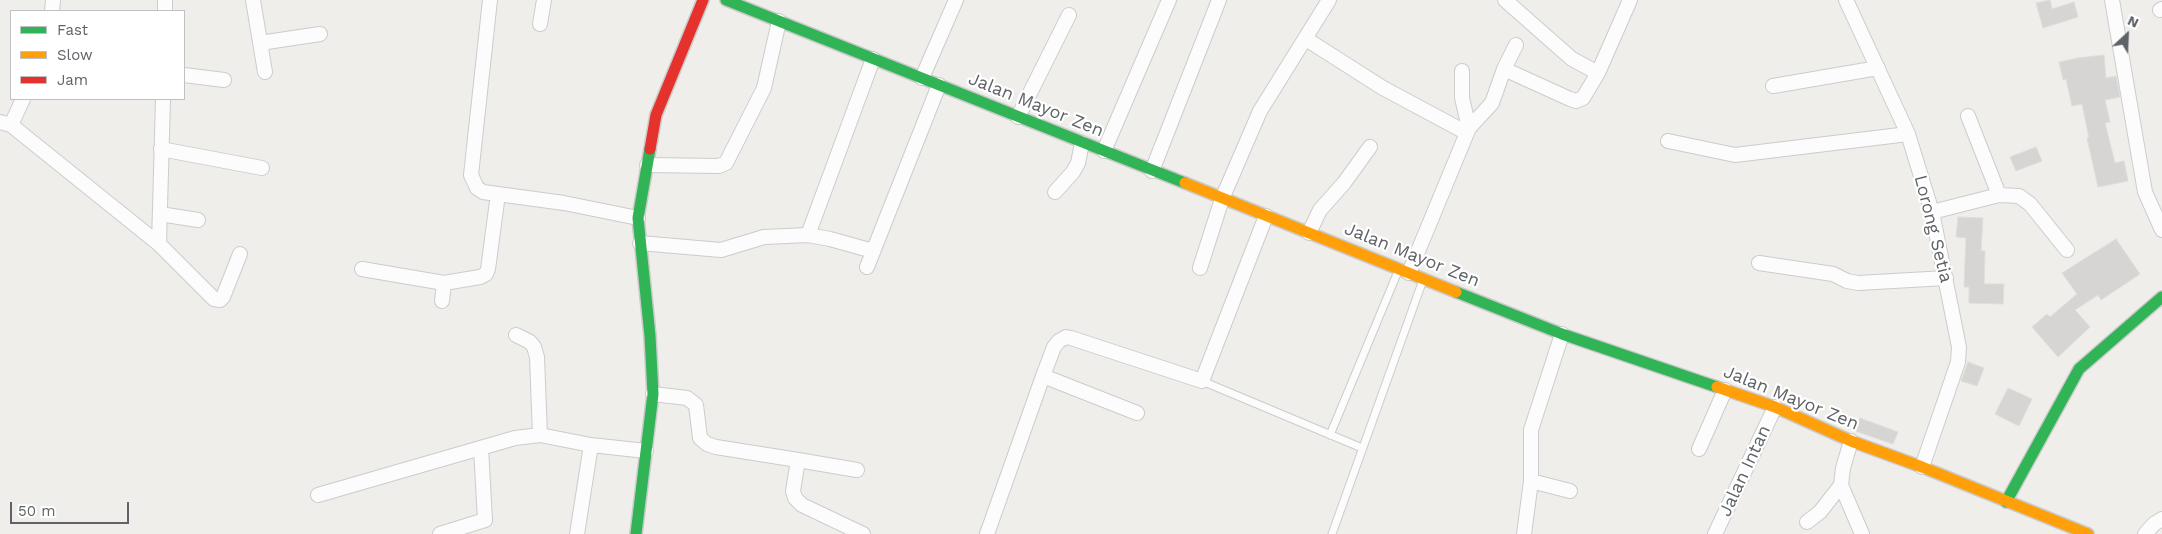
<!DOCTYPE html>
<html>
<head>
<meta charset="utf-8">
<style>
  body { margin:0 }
  #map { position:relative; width:2162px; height:534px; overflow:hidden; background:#efeeea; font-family:"Work Sans",sans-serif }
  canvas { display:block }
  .legend { position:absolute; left:10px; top:10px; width:175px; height:90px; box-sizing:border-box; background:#fff; border:1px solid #bfc1c3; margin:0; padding:6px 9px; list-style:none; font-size:15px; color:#5f6368 }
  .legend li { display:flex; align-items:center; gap:10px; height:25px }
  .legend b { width:25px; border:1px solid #bfc1c3 }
  .north { position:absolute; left:2102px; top:10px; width:50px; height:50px; -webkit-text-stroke:4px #fff; paint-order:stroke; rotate:25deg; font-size:14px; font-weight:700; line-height:20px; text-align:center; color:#5f6368 }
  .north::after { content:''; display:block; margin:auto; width:18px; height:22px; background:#5f6368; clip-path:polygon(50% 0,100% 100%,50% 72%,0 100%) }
  .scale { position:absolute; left:10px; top:502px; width:119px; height:22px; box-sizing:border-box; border:2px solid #5f6368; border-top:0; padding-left:6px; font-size:15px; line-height:18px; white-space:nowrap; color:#5f6368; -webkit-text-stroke:4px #fff; paint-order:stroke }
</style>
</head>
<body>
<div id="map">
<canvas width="2162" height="534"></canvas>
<ul class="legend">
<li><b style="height:6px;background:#30b455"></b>Fast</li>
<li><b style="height:6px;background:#ff9f0a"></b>Slow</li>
<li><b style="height:6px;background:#e5322d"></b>Jam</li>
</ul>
<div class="north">N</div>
<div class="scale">50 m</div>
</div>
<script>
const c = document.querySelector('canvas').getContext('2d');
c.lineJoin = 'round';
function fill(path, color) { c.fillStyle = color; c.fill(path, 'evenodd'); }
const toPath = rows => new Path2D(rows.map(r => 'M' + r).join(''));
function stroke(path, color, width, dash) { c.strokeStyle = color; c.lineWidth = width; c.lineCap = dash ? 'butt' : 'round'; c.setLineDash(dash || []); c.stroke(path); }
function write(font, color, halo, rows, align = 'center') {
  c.font = font + ' "Work Sans",sans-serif'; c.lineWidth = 4.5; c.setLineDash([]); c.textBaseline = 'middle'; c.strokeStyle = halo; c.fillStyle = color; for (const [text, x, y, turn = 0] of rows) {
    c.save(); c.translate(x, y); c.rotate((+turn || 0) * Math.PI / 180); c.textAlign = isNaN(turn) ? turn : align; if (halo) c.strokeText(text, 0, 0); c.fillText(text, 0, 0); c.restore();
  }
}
const building = toPath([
  [2050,0,2052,9,2074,2,2078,17,2043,28,2036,3,2050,0],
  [2104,55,2106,78,2116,76,2120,97,2105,100,2110,122,2105,123,2115,163,2124,161,2128,181,2098,187,2087,138,2089,138,2082,104,2072,106,2066,79,2063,80,2059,62,2078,58,2104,55],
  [2036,147,2042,161,2016,171,2010,157,2036,147],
  [1958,217,1983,218,1981,251,1985,251,1984,284,2004,284,2003,304,1969,303,1969,287,1964,287,1966,238,1956,237,1958,217],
  [2116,239,2140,274,2101,300,2098,295,2075,310,2090,327,2058,357,2032,327,2047,314,2050,317,2077,294,2062,273,2116,239],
  [1968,362,1984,368,1977,386,1961,381,1968,362],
  [2008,388,2032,399,2019,426,1995,414,2008,388],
  [1860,418,1898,432,1893,444,1855,431,1860,418]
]);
fill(building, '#d6d5d3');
stroke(building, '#deddd9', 1);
const lane = toPath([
  [1202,381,1362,448],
  [1330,435,1399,269],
  [1332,534,1423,280]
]);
const street = toPath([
  [253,0,265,72],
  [490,0,471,175,477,188,483,192,564,203,638,218],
  [1505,0,1572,59,1598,73],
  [1846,0,1908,134,1932,212,1959,347,1958,362,1922,467],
  [2112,0,2145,192,2162,230],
  [2160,10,2162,9],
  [52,11,53,0],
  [165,11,165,0],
  [540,24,544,0],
  [1306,39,1383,88,1467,133],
  [260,43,320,34],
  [1504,69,1570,99,1576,101,1583,98,1598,73,1630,0],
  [1462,71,1462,98,1469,128],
  [184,75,224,80],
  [922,78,956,0],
  [1773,86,1878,68],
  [1968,116,1999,195],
  [1018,117,1069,15],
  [0,122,11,125,23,99],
  [11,125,159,244,214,299,220,300,223,297,240,254],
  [1668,141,1735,155,1908,134],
  [161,149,262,168],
  [1104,151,1169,0],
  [647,165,719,166,726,163,764,88,779,21],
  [1152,171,1219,0],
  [1055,192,1073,172,1078,163,1082,143],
  [1932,212,1999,195,2019,196,2030,204,2067,250],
  [160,214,198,220],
  [1309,233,1320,210,1344,183,1370,147],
  [808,235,830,239,873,251],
  [640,243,721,250,764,237,808,235,873,59],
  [159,244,163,99],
  [1759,263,1833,274,1847,281,1858,283,1946,278],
  [867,267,939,85],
  [1200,268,1222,199,1260,111,1329,0],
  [362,269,444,283],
  [1409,273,1469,128,1492,103,1504,69,1516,45],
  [442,301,444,283,480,277,486,274,488,269,498,194],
  [516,335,530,342,534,347,537,357,540,435],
  [1043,376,1137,413],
  [653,394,687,398,696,405,700,438,707,444,716,447,798,460,793,491,795,498,802,505,863,534],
  [1851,441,1843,468,1841,485,1862,534],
  [1699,449,1725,390],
  [798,460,857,470],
  [1531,481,1570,491],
  [318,495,515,438,540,435,591,445,646,451],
  [1807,522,1820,512,1841,485],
  [440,534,485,520,481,448],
  [577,534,591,445],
  [987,534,1043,376,1054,347,1059,341,1066,337,1071,338,1202,381,1266,216],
  [1524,534,1531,481,1531,430,1562,334],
  [1715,534,1775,407],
  [2145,534,2154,524,2162,519]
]);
const fast = toPath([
  [726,0,1185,183],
  [1456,292,1562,334,1717,387],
  [2006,502,2079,369,2162,297],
  [636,534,653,394,650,336,638,218,650,149]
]);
const slow = toPath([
  [1185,183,1456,292],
  [1717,387,1775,407,1851,441,1922,467,2088,534]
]);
const jam = toPath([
  [650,149,656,115,703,0]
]);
stroke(lane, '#cbcccc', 9);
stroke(street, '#cbcccc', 16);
stroke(fast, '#cacacb', 14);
stroke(slow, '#cacacb', 14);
stroke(jam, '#cacacb', 14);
stroke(lane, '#fdfcfc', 7);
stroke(street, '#fdfcfc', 14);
stroke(fast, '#30b455', 11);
stroke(slow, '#ff9f0a', 11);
stroke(jam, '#e5322d', 11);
write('18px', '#5f6368', '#fff', [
  ["Jalan Mayor Zen",1036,105,22],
  ["Lorong Setia",1933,229,76],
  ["Jalan Mayor Zen",1412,255,22],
  ["Jalan Mayor Zen",1791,398,22],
  ["Jalan Intan",1745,471,-65]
]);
</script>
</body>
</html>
